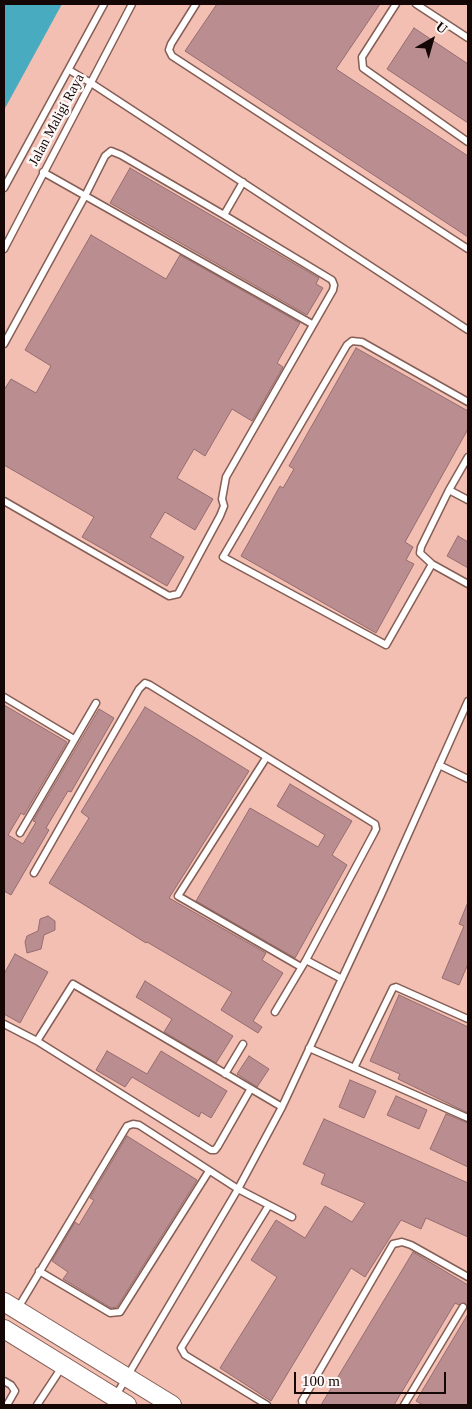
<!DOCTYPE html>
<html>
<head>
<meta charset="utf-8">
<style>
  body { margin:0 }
  #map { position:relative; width:472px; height:1409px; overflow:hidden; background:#facdc2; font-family:"Times New Roman",serif }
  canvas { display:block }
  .frame { position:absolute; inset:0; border:5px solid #150705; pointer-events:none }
  .north { position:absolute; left:407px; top:15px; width:50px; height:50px; -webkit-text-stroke:4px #fdf8f7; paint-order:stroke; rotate:38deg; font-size:14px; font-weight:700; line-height:20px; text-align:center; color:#150705 }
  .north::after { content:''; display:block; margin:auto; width:18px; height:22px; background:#150705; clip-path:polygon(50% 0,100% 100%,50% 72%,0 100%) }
  .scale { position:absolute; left:294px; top:1372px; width:152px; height:22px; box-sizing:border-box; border:2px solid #150705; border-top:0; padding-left:6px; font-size:15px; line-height:18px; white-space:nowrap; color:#150705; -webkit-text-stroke:4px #fdf8f7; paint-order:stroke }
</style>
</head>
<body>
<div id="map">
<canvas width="472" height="1409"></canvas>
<div class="frame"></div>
<div class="north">U</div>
<div class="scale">100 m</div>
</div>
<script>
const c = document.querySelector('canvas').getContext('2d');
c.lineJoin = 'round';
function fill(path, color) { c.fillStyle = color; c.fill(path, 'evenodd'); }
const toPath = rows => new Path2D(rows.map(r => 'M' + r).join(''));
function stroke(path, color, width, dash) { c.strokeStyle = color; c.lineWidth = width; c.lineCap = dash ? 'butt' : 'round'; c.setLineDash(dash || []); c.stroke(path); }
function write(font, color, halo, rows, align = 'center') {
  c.font = font + ' "Times New Roman",serif'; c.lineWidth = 5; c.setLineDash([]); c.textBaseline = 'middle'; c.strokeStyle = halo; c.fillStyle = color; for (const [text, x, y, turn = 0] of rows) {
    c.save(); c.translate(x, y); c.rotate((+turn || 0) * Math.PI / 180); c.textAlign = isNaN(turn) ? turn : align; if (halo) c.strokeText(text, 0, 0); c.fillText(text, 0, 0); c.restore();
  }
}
fill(toPath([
  [4,4,468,4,468,1405,4,1405]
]), '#f3bfb2');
fill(toPath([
  [4,4,62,4,4,110]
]), '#48abc0');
const building = toPath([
  [217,4,380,4,336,69,468,156,468,237,185,51,217,4],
  [414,28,468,64,468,123,387,69,414,28],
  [130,168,319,278,316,284,323,288,307,315,110,203,130,168],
  [91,235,166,279,180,255,300,323,277,363,283,367,252,421,232,409,205,456,194,449,177,478,213,499,195,530,165,512,150,537,184,557,167,586,82,537,94,517,4,465,4,390,11,379,36,393,51,366,25,350,91,235],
  [356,348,468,411,468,429,405,542,413,547,406,560,414,564,376,633,241,556,280,486,283,488,294,469,289,466,356,348],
  [458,536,468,542,468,568,447,556,458,536],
  [4,705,67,742,24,815,21,813,8,835,23,844,36,822,33,821,99,709,114,718,71,792,68,791,46,828,49,830,11,895,4,891,4,705],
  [145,707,249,771,169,898,266,953,262,960,283,973,253,1021,262,1027,258,1033,221,1010,232,992,147,942,146,943,49,883,89,818,81,812,145,707],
  [290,784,352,821,332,855,347,865,295,958,196,901,250,808,318,847,325,835,277,806,290,784],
  [468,902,468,964,459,985,442,978,464,926,459,924,468,902],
  [48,916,55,921,55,930,44,935,41,949,27,953,25,942,27,936,38,931,40,919,48,916],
  [15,954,48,972,20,1023,4,1014,4,974,15,954],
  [145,981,233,1036,216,1063,164,1032,172,1019,136,997,145,981],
  [399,995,468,1027,468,1113,398,1079,400,1074,370,1061,399,995],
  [107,1051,147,1074,161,1051,227,1091,211,1118,201,1112,199,1117,132,1077,125,1087,96,1070,107,1051],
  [249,1056,269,1069,257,1087,237,1074,249,1056],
  [350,1080,376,1091,364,1118,339,1107,350,1080],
  [396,1096,427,1110,419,1129,387,1115,396,1096],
  [446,1114,468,1123,468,1167,430,1149,446,1114],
  [324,1119,468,1183,468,1237,426,1218,421,1229,401,1220,365,1277,351,1268,271,1401,220,1368,277,1277,251,1260,276,1220,305,1238,325,1206,352,1222,365,1203,321,1184,325,1174,303,1164,324,1119],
  [127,1136,197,1180,117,1307,111,1308,63,1279,68,1272,52,1261,75,1222,79,1225,94,1200,90,1198,127,1136],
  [413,1252,468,1285,468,1310,465,1303,459,1305,455,1303,394,1405,321,1405,413,1252],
  [468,1314,468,1405,423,1405,416,1401,468,1314]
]);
fill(building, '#ba8e91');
stroke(building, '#966d70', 1);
const lane = toPath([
  [196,4,171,44,169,50,172,56,468,249],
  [396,4,362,57,363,68,468,142],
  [416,4,468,38],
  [69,70,91,83,468,330],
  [43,172,312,324],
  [4,188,104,4],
  [224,215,243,182],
  [4,249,132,4],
  [4,344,85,196,105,156,111,151,121,155,224,215,332,280,334,285,333,290,226,477,222,499,224,506,220,516,178,594,169,596,4,501],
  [468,457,449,490,421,547,420,553,432,564,468,584],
  [449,490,468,500],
  [432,564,386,645,223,557,347,345,352,341,362,342,468,402],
  [4,697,74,739],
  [266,758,178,896,301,967],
  [439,765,468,779],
  [20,833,96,703],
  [34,873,139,689,145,683,150,685,375,824,376,829,374,833,306,960,275,1012],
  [306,960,342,979],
  [4,1024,37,1041],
  [309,1048,468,1118],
  [354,1068,393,988,396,987,468,1019],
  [225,1074,243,1044],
  [250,1090,218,1146,215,1150,211,1150,37,1041,73,984,282,1107],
  [39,1271,110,1313,120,1312,209,1171],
  [18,1308,127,1126,133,1124,139,1125,238,1189,292,1217],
  [4,1381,11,1385,15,1391,7,1405],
  [115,1397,238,1189,282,1107,381,895,468,701],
  [37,1405,62,1367],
  [267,1405,185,1355,181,1348,269,1205],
  [303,1405,302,1401,393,1244,402,1242,411,1245,468,1277],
  [404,1405,463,1307]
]);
const secondary = toPath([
  [4,1302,172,1405],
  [4,1329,127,1405]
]);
stroke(lane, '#855e55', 9);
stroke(secondary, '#855e55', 20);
stroke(lane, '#fff', 6);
stroke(secondary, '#fff', 18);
write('14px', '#150705', '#fdf8f7', [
  ["Jalan Maligi Raya",57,120,-62]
]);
</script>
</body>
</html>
